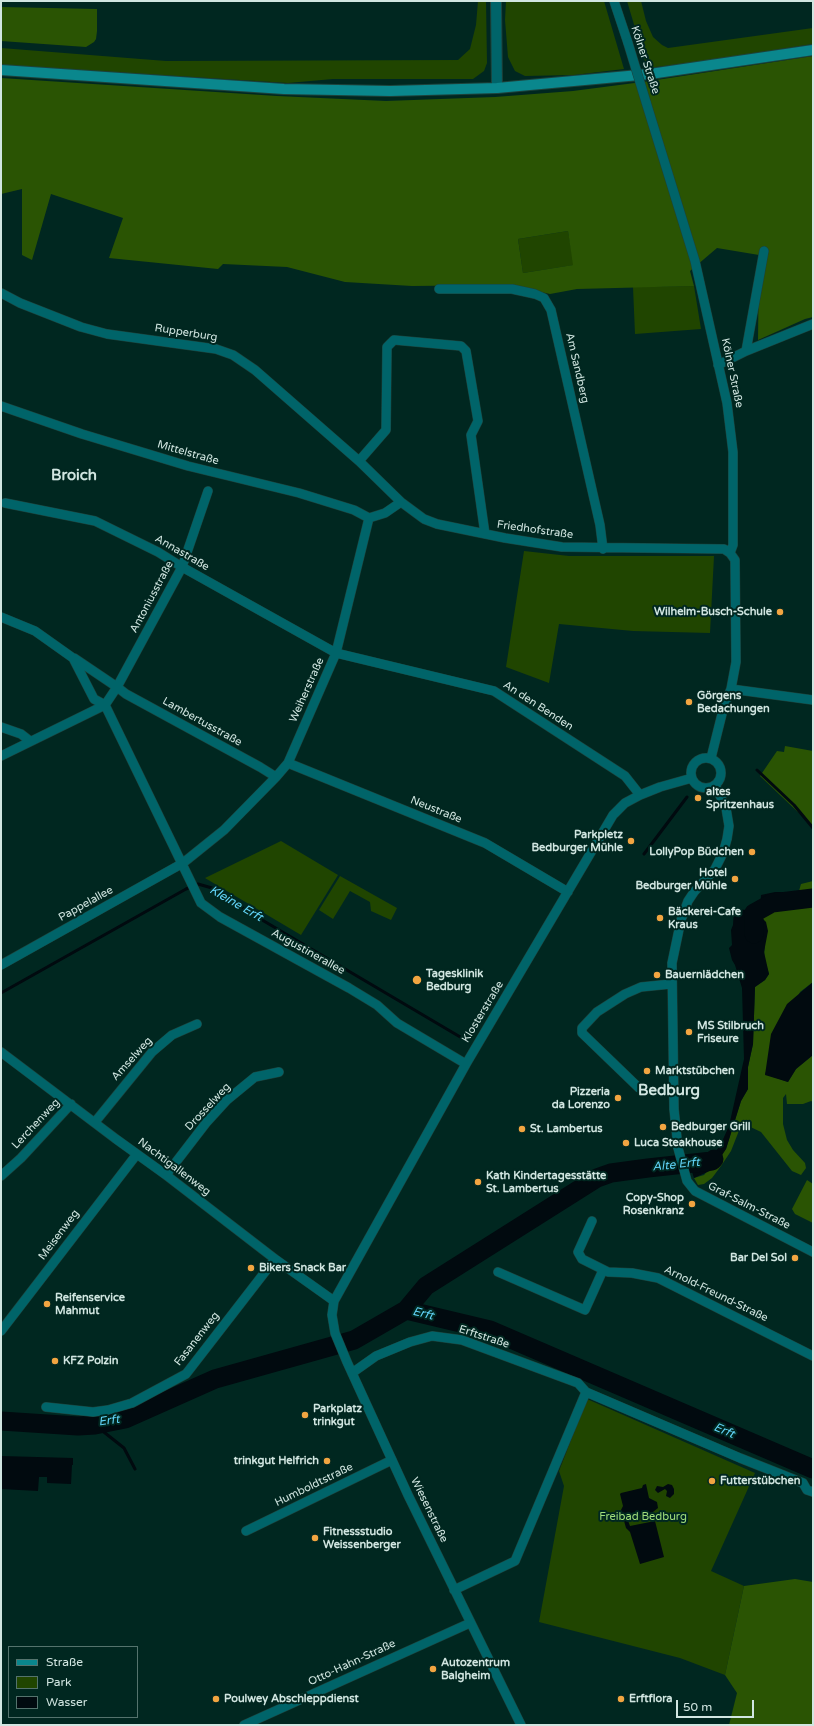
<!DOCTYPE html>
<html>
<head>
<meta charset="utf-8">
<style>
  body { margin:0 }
  #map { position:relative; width:814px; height:1726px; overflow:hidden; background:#002720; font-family:"Varela Round",sans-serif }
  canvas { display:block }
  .frame { position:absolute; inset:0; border:2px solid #d1e6e1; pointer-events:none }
  .legend { position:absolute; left:8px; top:1646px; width:130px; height:72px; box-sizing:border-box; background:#002720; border:1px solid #54736d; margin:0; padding:5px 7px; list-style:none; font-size:12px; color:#d1e6e1 }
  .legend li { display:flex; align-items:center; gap:8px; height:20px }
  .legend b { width:20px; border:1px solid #54736d }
  .scale { position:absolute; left:676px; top:1700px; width:78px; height:18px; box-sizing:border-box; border:2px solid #d1e6e1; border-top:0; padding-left:5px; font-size:12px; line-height:14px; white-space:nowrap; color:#d1e6e1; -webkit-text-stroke:3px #002720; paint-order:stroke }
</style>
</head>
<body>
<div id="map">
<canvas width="814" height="1726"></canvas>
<div class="frame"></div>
<ul class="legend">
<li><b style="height:5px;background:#0a878d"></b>Straße</li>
<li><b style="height:11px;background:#204500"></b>Park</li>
<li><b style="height:11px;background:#010a0f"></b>Wasser</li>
</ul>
<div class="scale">50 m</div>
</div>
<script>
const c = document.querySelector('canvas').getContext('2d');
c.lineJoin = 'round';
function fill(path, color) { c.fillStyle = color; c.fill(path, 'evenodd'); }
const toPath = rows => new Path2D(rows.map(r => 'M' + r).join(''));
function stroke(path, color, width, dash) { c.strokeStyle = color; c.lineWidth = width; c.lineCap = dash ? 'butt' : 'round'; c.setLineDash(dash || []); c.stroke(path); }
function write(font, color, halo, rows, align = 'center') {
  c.font = font + ' "Varela Round",sans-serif'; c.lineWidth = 4; c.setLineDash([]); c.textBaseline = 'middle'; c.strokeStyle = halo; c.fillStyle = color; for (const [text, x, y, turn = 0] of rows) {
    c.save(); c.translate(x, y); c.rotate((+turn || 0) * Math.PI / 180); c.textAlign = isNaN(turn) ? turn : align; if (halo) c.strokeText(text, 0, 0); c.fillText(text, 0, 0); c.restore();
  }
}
fill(toPath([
  [478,1,486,1,487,63,484,71,473,79,333,79,288,83,1,65,1,48,166,61,458,60,470,49,476,25],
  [506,1,604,1,624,69,574,75,525,76,515,71,508,57,505,20],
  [627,1,641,1,646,21,653,37,662,45,668,48,813,28,813,44,698,62,647,68],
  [568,231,574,265,523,273,518,239],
  [694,286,701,329,635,334,633,287],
  [524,551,569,556,714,556,710,633,633,631,559,624,549,683,506,667],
  [281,841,338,875,301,935,205,878],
  [340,876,397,908,391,920,371,911,370,902,350,891,333,919,319,910],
  [587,1399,755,1473,711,1571,744,1586,725,1675,680,1658,539,1622,564,1486,559,1471]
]), '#204500');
fill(toPath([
  [1,7,97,9,97,31,96,39,94,42,86,47,1,41],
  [813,56,813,317,805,319,758,340,759,255,717,248,690,271,694,286,577,289,550,294,509,285,412,286,345,282,287,267,223,264,218,269,109,258,123,218,51,194,32,260,22,255,22,189,1,194,1,78,277,96,386,101,495,97,573,91,650,81],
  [568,231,573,265,523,273,518,239],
  [785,746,813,751,813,829,802,816,760,776,777,751,784,752],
  [813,881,813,982,800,992,765,1074,788,1082,796,1069,813,1055,813,1102,811,1101,803,1104,787,1104,786,1094,783,1098,783,1124,787,1140,793,1150,805,1163,806,1168,801,1175,792,1171,761,1132,742,1123,731,1151,721,1166,712,1178,704,1184,698,1185,694,1178,704,1175,726,1149,741,1101,748,1089,748,1067,753,1044,755,987,765,980,769,974,764,958,765,942,762,918,764,914,766,909,771,906,797,898,801,884],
  [807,1180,813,1184,813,1223,795,1214,792,1209],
  [795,1579,813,1582,813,1725,729,1725,737,1693,725,1675,744,1586]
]), '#2a5403');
fill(toPath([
  [775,892,798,892,797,898,771,906,766,909,762,918,766,922,768,931,764,952,769,974,765,980,755,987,753,1044,748,1067,748,1089,741,1101,726,1149,717,1163,712,1170,694,1178,688,1159,705,1159,714,1153,720,1146,729,1126,744,1059,742,988,735,965,732,960,729,948,732,945,731,930,733,925,734,909,760,911,761,895],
  [813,982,813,1055,796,1069,788,1082,765,1075,771,1034,787,1004],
  [1,1456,73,1458,73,1465,72,1465,71,1484,47,1483,47,1477,39,1477,38,1491,1,1489],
  [646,1484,649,1498,657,1502,658,1508,653,1512,627,1518,630,1526,655,1521,664,1557,640,1564,630,1532,626,1528,621,1510,623,1506,620,1494,621,1493,642,1488,643,1485],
  [668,1484,672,1485,674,1489,674,1494,670,1498,666,1496,667,1491,665,1489,658,1493,655,1490,657,1486,663,1487]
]), '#010a0f');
stroke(toPath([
  [757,770,794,805,813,828],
  [644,854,687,797],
  [1,993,186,889,198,884,212,888,252,914,467,1041],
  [95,1425,124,1448,135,1469]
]), '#010a0f', 3);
stroke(toPath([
  [754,934,754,913,772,903,813,898],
  [406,1310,426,1286,597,1178,611,1173,648,1168,712,1161,714,1159],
  [1,1421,78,1426,95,1425,125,1419,215,1379,354,1340,406,1310,490,1330,813,1469]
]), '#010a0f', 19);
const minor = toPath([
  [614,1,628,43],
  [646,102,695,261,727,403,733,452,733,545,730,553,735,560,736,662,731,689,724,706,711,758],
  [439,289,512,289,535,294,544,298,551,310,600,525,603,549],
  [1,293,20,303,81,327,107,334,216,349,233,355,255,370,359,461,401,502,424,519,437,524,505,538,562,547,724,549,730,553],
  [746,351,764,251],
  [718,365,746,351,813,324],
  [1,406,82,434,188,466,299,493,354,510,369,518],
  [359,461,386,430,387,347,394,340,461,346,466,351,478,421,471,435,485,534],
  [208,491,182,567,117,687,126,694,260,767,276,777],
  [5,503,95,521,158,552,182,567,336,653,494,691,625,776,640,795],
  [1,617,35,631,73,658,94,699,105,705,201,903,220,917,349,988,377,1005,397,1023,466,1064],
  [731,689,813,700],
  [1,727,21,734,30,741],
  [1,756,105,705,117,687,74,658],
  '691 773a15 15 0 1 1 30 0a15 15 0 1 1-30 0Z',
  [288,763,485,843,568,892],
  [715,785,726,808,729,826,727,839,723,853,715,869,694,892,688,901,681,920,672,963,674,1109,678,1148,687,1181,695,1191,813,1252],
  [1,965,183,863,224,830,276,777,288,763,336,653,369,518,385,513,401,502],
  [1,1052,116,1139,166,1175,275,1259,334,1301],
  [639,1088,582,1033,582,1028,597,1012,625,994,641,987,671,984],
  [95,1122,152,1052,172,1035,197,1024],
  [166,1175,206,1123,227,1100,255,1077,279,1072],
  [1,1176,21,1158,71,1104],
  [592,1221,578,1252,582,1259,608,1272,632,1273,658,1278,813,1356],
  [498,1272,585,1310,603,1270],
  [1,1331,137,1154],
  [352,1373,376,1356,410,1342,432,1336,462,1340,578,1383,586,1392,740,1458,803,1483,807,1490,813,1492],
  [46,1407,93,1412,108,1410,132,1403,186,1374,275,1259],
  [246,1531,392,1460],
  [454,1590,515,1561,586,1392],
  [244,1725,470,1623],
  [521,1725,408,1495,347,1362,335,1333,332,1315,334,1301,466,1064,613,815,625,803,640,795,660,787,692,778]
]);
const tertiary = toPath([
  [496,1,497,88]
]);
const secondary = toPath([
  [1,70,284,89,390,91,497,88,650,74,813,50]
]);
stroke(minor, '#1d423b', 10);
stroke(tertiary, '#1d423b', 12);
stroke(secondary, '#1d423b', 12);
stroke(minor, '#006469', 9);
stroke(tertiary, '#006469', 10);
stroke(secondary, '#0a878d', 10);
const minorBridge = toPath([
  [628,43,646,102]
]);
stroke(minorBridge, '#1d423b', 10, []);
stroke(minorBridge, '#006469', 9);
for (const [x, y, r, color] of [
  [780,612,4,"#f2a541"],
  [689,702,4,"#f2a541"],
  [698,798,4,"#f2a541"],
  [631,841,4,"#f2a541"],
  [752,852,4,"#f2a541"],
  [735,879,4,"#f2a541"],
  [660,918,4,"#f2a541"],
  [657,975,4,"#f2a541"],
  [417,980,5,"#f2a541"],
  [689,1032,4,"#f2a541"],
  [647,1071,4,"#f2a541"],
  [618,1098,4,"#f2a541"],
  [663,1127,4,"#f2a541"],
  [522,1129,4,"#f2a541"],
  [626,1143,4,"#f2a541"],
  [478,1182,4,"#f2a541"],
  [692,1204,4,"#f2a541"],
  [795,1258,4,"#f2a541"],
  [251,1268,4,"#f2a541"],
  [47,1304,4,"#f2a541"],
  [55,1361,4,"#f2a541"],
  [305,1415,4,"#f2a541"],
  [327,1461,4,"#f2a541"],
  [712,1481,4,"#f2a541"],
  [315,1538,4,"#f2a541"],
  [433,1669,4,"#f2a541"],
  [216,1699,4,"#f2a541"],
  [621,1699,4,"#f2a541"]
]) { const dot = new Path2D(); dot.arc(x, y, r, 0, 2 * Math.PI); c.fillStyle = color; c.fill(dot); stroke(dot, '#002720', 1.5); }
write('11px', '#d1e6e1', '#002720', [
  ["Kölner Straße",645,60,72],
  ["Rupperburg",186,333,9],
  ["Am Sandberg",577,368,77],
  ["Kölner Straße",732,373,78],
  ["Mittelstraße",188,453,16],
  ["Friedhofstraße",535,530,8],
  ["Annastraße",182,553,30],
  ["Antoniusstraße",152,597,-62],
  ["Weiherstraße",307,690,-66],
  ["An den Benden",538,706,33],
  ["Lambertusstraße",202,722,29],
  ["Neustraße",436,810,22],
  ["Pappelallee",86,904,-29],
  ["Augustinerallee",308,952,29],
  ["Klosterstraße",483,1012,-59],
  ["Amselweg",132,1059,-48],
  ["Drosselweg",208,1107,-47],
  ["Lerchenweg",36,1124,-47],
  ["Nachtigallenweg",174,1167,37],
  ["Graf-Salm-Straße",749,1206,27],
  ["Meisenweg",59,1235,-53],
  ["Arnold-Freund-Straße",716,1294,26],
  ["Erftstraße",484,1337,18],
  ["Fasanenweg",197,1339,-52],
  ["Humboldtstraße",314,1485,-26],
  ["Wiesenstraße",429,1510,64],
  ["Otto-Hahn-Straße",352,1663,-25]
]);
write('bold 11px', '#d1e6e1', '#002720', [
  ["Wilhelm-Busch-Schule",772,612,"right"],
  ["Görgens",697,696],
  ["Bedachungen",697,709],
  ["altes",706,792],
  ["Spritzenhaus",706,805],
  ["Parkpletz",623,835,"right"],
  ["Bedburger Mühle",623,848,"right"],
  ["LollyPop Büdchen",744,852,"right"],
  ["Hotel",727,873,"right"],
  ["Bedburger Mühle",727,886,"right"],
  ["Bäckerei-Cafe",668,912],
  ["Kraus",668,925],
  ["Tagesklinik",426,974],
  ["Bedburg",426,987],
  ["Bauernlädchen",665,975],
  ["MS Stilbruch",697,1026],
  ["Friseure",697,1039],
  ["Marktstübchen",655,1071],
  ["Pizzeria",610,1092,"right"],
  ["da Lorenzo",610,1105,"right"],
  ["Bedburger Grill",671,1127],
  ["St. Lambertus",530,1129],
  ["Luca Steakhouse",634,1143],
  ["Kath Kindertagesstätte",486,1176],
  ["St. Lambertus",486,1189],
  ["Copy-Shop",684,1198,"right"],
  ["Rosenkranz",684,1211,"right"],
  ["Bar Del Sol",787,1258,"right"],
  ["Bikers Snack Bar",259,1268],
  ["Reifenservice",55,1298],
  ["Mahmut",55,1311],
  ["KFZ Polzin",63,1361],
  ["Parkplatz",313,1409],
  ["trinkgut",313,1422],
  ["trinkgut Helfrich",319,1461,"right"],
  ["Futterstübchen",720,1481],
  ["Fitnessstudio",323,1532],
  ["Weissenberger",323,1545],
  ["Autozentrum",441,1663],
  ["Balgheim",441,1676],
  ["Poulwey Abschleppdienst",224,1699],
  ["Erftflora",629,1699]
], 'left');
write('11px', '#a0de7b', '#002720', [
  ["Freibad Bedburg",643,1517]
]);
write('italic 12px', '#61d4f8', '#002720', [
  ["Kleine Erft",236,904,30],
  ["Alte Erft",676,1165,-6],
  ["Erft",423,1314,14],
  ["Erft",109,1421,-8],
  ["Erft",724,1431,23]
]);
write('bold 15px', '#d1e6e1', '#002720', [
  ["Broich",74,476],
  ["Bedburg",669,1091]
]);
</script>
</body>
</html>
